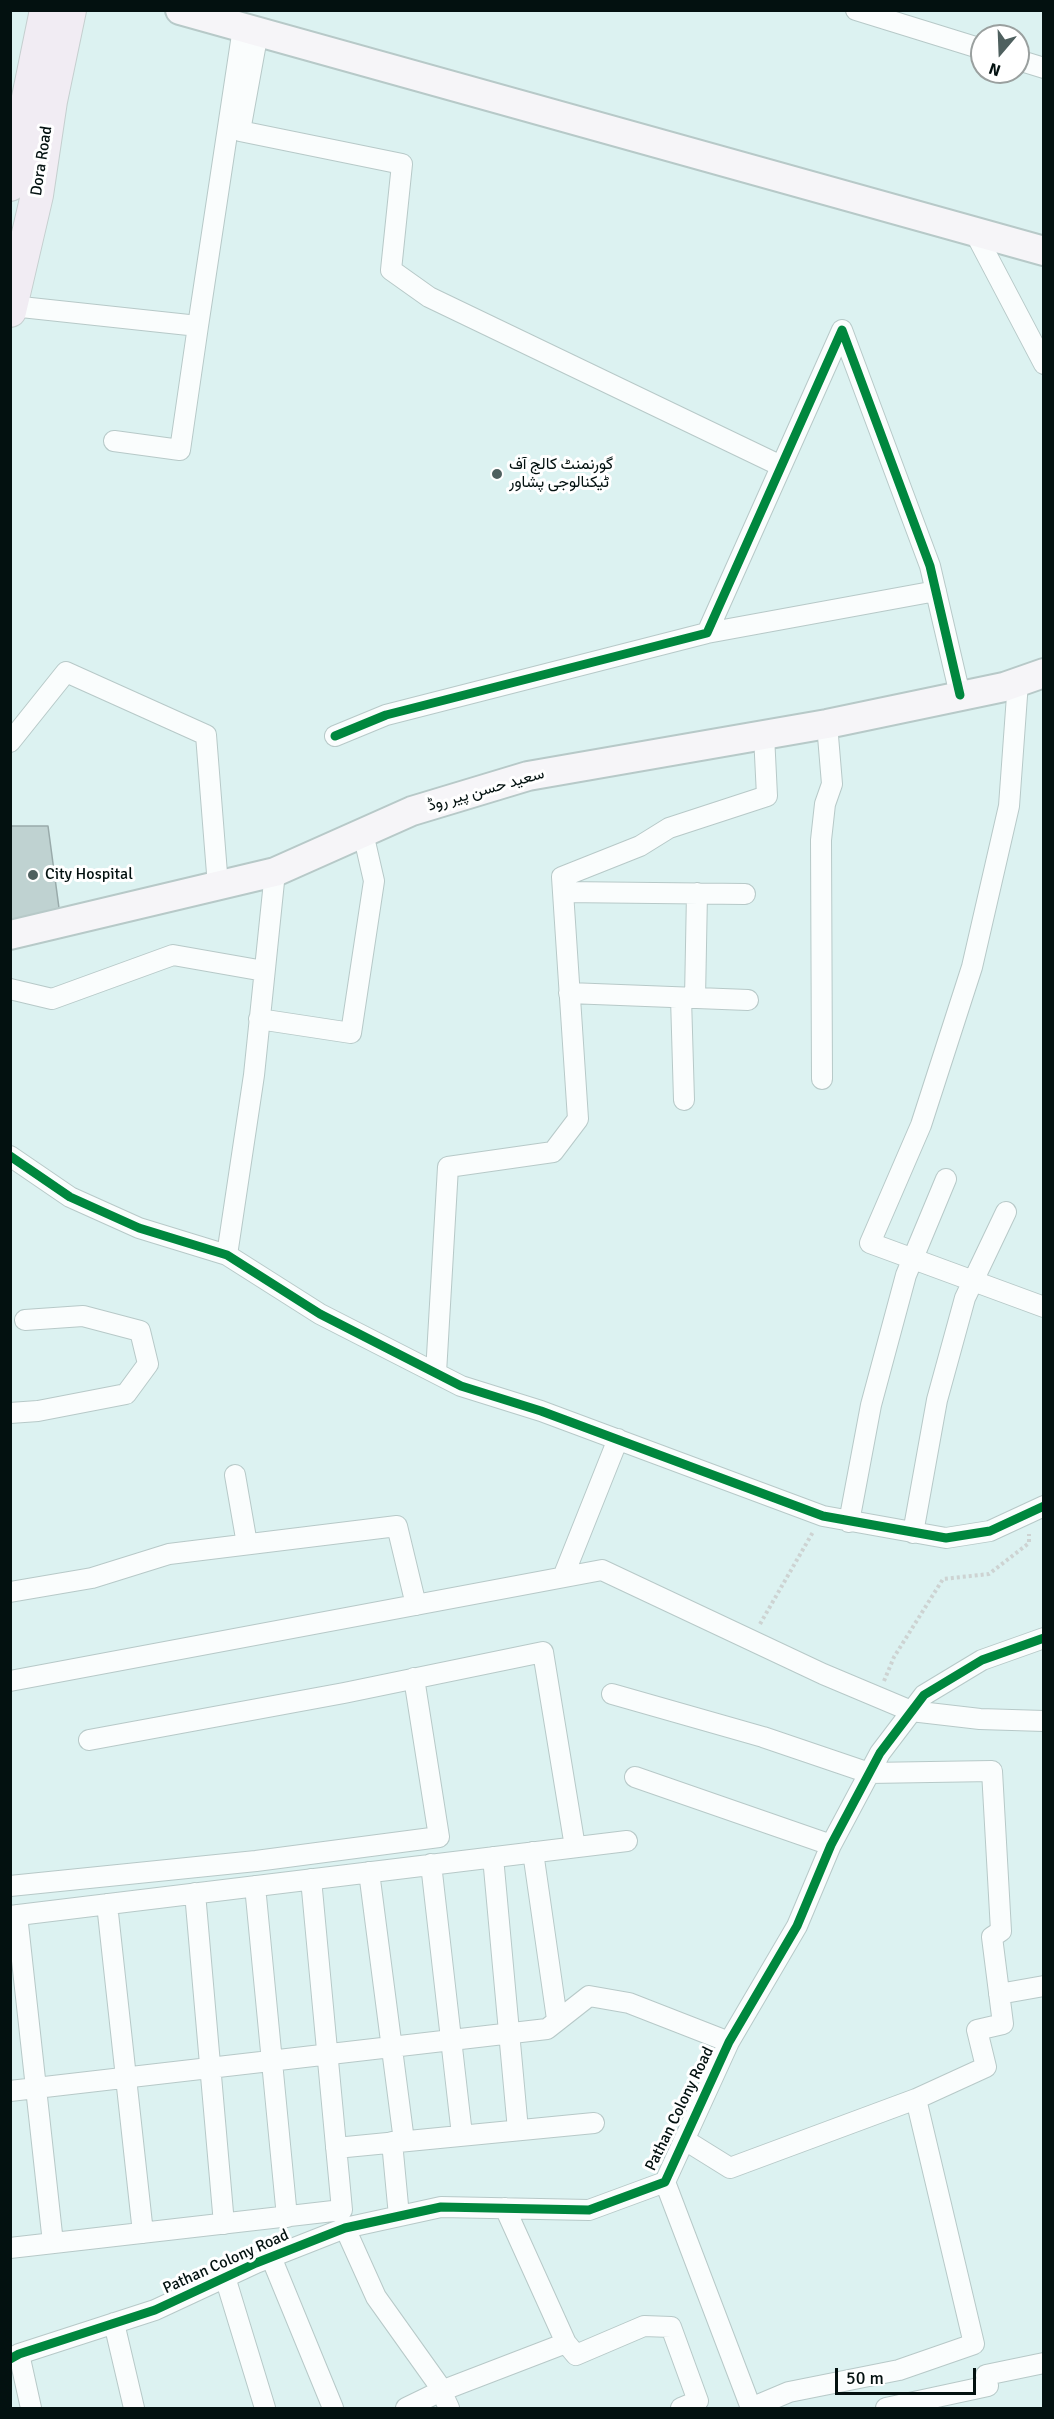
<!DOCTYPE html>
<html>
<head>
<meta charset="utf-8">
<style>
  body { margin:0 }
  #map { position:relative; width:1054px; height:2419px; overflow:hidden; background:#dcf2f1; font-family:Signika,sans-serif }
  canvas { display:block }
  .frame { position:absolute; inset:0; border:12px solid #031110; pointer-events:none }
  .north { position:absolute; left:970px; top:24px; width:60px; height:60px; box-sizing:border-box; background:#fff; border:2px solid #9aa09f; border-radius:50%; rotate:199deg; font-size:16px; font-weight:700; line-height:24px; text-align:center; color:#031110 }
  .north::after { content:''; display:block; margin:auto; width:21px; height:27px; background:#4f605f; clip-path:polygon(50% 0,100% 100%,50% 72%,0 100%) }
  .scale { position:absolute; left:835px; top:2368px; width:141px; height:27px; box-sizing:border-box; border:3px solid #031110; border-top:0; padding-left:8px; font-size:18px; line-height:21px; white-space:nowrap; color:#031110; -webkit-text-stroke:4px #fff; paint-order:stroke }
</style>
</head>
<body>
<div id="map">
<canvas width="1054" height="2419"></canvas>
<div class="frame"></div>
<div class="north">N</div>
<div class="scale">50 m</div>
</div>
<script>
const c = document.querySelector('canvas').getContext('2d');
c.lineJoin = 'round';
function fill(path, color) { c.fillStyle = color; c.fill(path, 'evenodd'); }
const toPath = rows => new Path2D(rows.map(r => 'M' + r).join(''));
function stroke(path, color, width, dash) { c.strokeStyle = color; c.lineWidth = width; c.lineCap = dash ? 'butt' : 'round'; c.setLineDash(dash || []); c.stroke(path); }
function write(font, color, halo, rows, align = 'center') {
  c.font = font + ' Signika,Vazirmatn,sans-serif'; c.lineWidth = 6; c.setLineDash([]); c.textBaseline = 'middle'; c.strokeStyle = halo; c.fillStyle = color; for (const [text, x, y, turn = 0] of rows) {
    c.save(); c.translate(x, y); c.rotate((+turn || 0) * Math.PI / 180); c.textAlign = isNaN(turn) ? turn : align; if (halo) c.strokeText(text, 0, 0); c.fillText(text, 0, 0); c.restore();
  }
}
const building = toPath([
  [10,826,48,826,61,923,10,932,10,826]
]);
fill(building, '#bfd2d1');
stroke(building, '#9aa', 1.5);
const street = toPath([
  [856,10,982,49],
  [258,32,240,131,402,164,391,270,429,297,781,466],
  [1018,60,1044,68],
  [974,231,1044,364],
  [12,306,198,326,243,28],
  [114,441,180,450,198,326],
  [707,633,936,591],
  [1018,682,1009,806,972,967,921,1125,870,1243,1044,1307],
  [335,736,386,715,707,633,842,330,930,566,960,695],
  [10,742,66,672,206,735,218,886],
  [563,892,745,894],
  [10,989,52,999,173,955,264,971],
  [569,993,748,1000],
  [681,998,684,1100],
  [695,998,697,893],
  [259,1019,351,1033,374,881,363,833],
  [822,1079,821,840,825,804,832,784,827,724],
  [10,1156,70,1197,139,1228,227,1255,320,1314,461,1386,541,1411,823,1516,946,1538,990,1531,1044,1506],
  [227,1255,254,1075,275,872],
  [436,1373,448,1167,553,1152,578,1119,562,877,640,846,669,828,767,796,764,735],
  [10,1413,38,1411,126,1394,148,1364,140,1331,83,1316,25,1320],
  [235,1475,247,1544],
  [849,1522,871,1405,906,1275,946,1179],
  [913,1533,937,1400,965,1298,1006,1212],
  [563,1577,618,1439],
  [10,1592,92,1578,169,1554,397,1526,416,1605],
  [10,1681,602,1570,823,1674,911,1711,980,1719,1044,1721],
  [612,1694,763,1737,869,1773,992,1771,1001,1931,992,1937,1003,2024,977,2030,986,2067,916,2099],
  [89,1740,344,1693,543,1652,575,1847],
  [635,1777,831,1845],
  [533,1852,557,2019],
  [493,1857,518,2130],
  [431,1864,462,2135],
  [369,1872,404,2141],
  [10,1886,256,1861,439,1837,414,1678],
  [255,1886,287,2217],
  [195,1893,224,2224],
  [107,1904,143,2233],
  [17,1915,53,2243],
  [10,1916,627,1841],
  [999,1994,1044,1986],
  [10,2091,547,2029,589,1996,629,2003,729,2042],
  [685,2140,730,2168,916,2099,974,2344,899,2370,789,2392,751,2408],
  [392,2142,399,2216],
  [336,2148,594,2123],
  [665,2182,751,2408],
  [345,2228,376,2297,438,2384,449,2408],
  [10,2248,342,2210,311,1879],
  [271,2257,333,2408],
  [225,2277,265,2408],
  [114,2323,134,2408],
  [566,2343,576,2355,644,2326,671,2327,698,2401,681,2408],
  [19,2354,31,2408],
  [10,2359,19,2354,155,2310,256,2263,345,2228,441,2207,589,2210,665,2182,729,2042,797,1926,831,1845,880,1753,924,1695,982,1660,1044,1638],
  [406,2408,441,2391,566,2343,505,2208],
  [886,2408,988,2386,986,2375,1044,2363]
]);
const secondary = toPath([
  [180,10,1044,251],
  [10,935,275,872,412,811,528,776,827,724,1004,687,1044,673]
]);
const primary = toPath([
  [10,185,46,10],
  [10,311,37,195,51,101,70,10]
]);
stroke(street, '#b7c9c8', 22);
stroke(secondary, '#b7c9c8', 32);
stroke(primary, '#c5cfcf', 34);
stroke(toPath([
  [760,1624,813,1532],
  [884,1681,894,1657,943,1579,989,1574,1029,1543,1029,1534]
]), '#cdd3d2', 4, [3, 3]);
stroke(street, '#fafdfd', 20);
stroke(secondary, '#f6f5f8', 28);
stroke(primary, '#f1ecf3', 32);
stroke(toPath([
  [335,736,386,715,707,633,842,330,930,566,960,695],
  [10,1156,70,1197,139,1228,227,1255,320,1314,461,1386,541,1411,823,1516,946,1538,990,1531,1044,1506],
  [10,2359,19,2354,155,2310,256,2263,345,2228,441,2207,589,2210,665,2182,729,2042,797,1926,831,1845,880,1753,924,1695,982,1660,1044,1638]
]), '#00873e', 9);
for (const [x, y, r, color] of [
  [497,474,6,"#4f605f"],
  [33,875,6,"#4f605f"]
]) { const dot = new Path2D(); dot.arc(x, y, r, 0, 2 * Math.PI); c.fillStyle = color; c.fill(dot); stroke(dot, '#fff', 2); }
write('16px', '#031110', '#fff', [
  ["Dora Road",42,161,-81],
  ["سعید حسن پیر روڈ",486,790,-16],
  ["Pathan Colony Road",680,2109,-64],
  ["Pathan Colony Road",226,2262,-24]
]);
write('16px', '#031110', '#fff', [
  ["گورنمنٹ کالج آف",509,465],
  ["ٹیکنالوجی پشاور",509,483],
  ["City Hospital",45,875]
], 'left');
</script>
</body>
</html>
